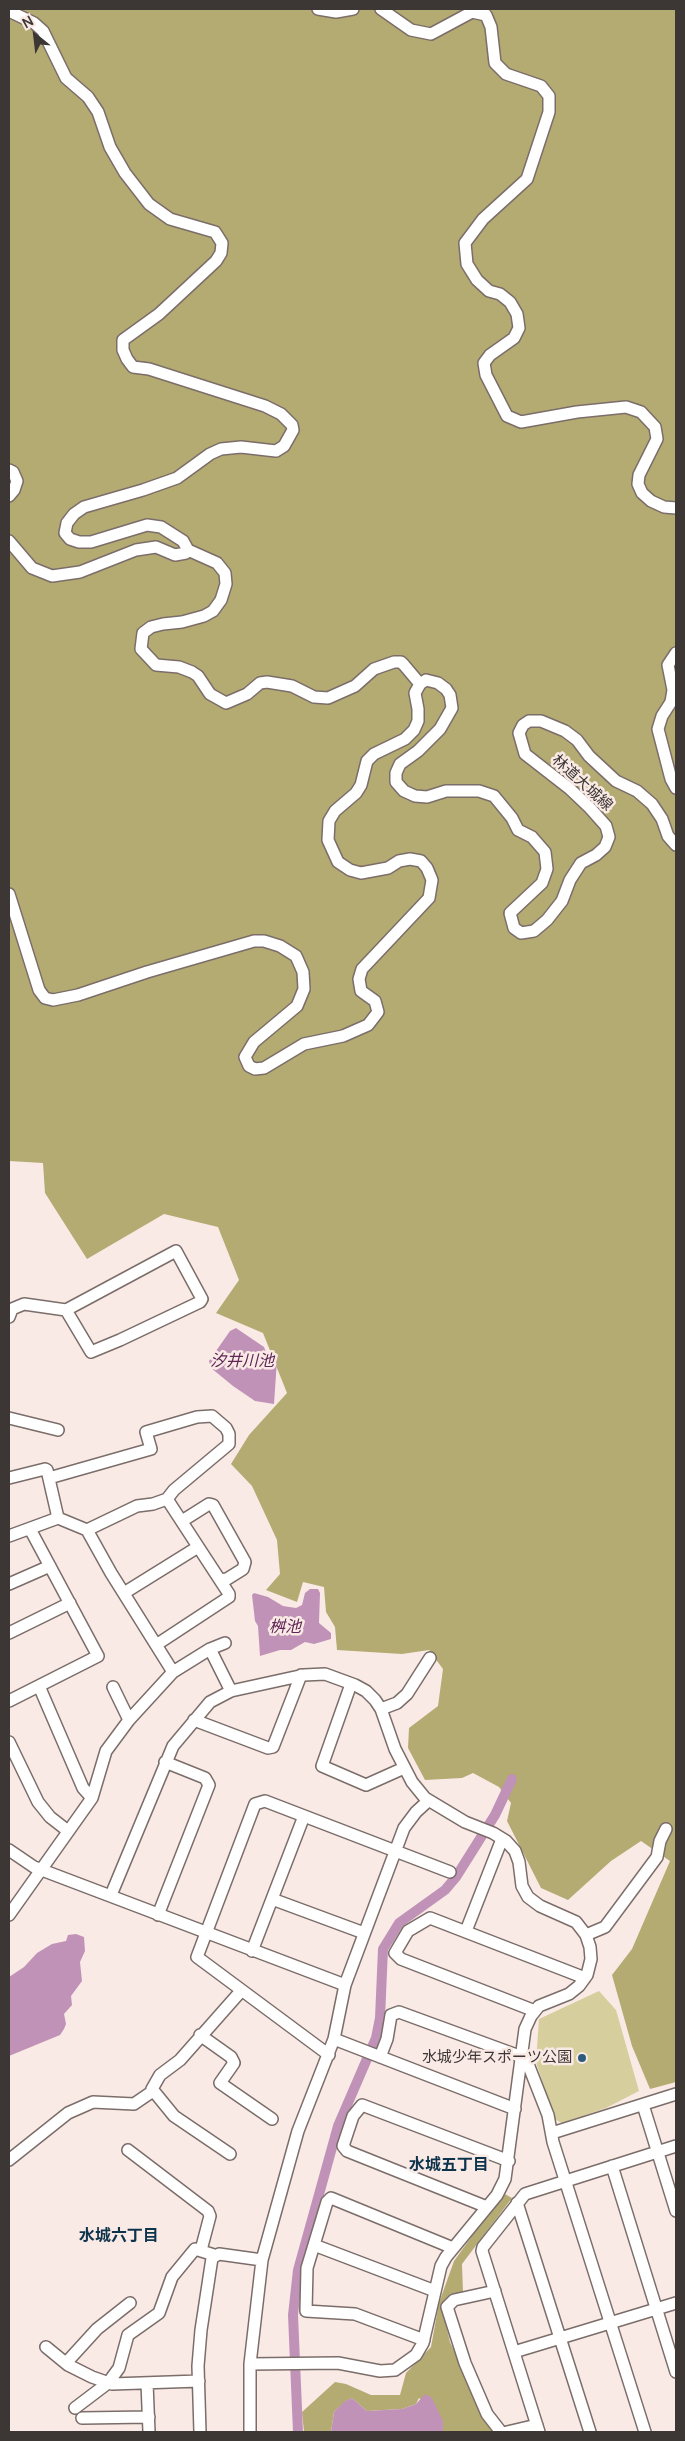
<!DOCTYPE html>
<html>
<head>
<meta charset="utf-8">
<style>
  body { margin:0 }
  #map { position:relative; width:685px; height:2441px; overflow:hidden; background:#faeae6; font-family:Manrope,sans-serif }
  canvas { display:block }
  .frame { position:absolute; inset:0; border:10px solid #3c3634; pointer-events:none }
  .north { position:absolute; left:10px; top:10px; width:50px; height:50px; -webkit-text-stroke:4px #faeae6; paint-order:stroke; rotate:331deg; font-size:14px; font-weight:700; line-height:20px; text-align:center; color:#3c3634 }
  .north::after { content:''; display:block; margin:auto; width:18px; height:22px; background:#3c3634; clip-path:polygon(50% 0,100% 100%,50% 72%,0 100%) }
</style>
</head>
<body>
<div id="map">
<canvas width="685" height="2441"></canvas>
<div class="frame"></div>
<div class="north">N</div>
</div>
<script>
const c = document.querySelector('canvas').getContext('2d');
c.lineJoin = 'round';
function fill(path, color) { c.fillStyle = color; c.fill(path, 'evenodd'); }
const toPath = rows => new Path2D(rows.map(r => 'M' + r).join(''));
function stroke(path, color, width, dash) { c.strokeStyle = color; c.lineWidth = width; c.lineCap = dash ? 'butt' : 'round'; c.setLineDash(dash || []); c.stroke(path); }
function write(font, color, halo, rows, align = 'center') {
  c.font = font + ' Manrope,"Noto Sans JP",sans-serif'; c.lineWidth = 5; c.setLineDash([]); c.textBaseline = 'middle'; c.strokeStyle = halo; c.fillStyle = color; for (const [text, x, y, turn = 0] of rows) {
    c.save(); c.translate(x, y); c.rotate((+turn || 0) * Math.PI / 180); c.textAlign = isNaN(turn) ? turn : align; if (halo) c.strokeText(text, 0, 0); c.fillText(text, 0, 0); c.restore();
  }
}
fill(toPath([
  [599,1991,616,2010,639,2091,606,2108,562,2123,554,2119,536,2062,539,2019]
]), '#d6ce9d');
fill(toPath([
  [9,9,676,9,676,2082,650,2089,632,2046,612,1975,632,1949,670,1861,641,1841,611,1861,568,1900,541,1888,507,1821,511,1803,499,1787,473,1773,462,1778,425,1780,408,1748,409,1728,438,1706,443,1669,429,1650,402,1654,337,1650,335,1627,326,1612,324,1587,303,1582,297,1602,266,1590,280,1574,277,1540,252,1486,231,1464,249,1435,287,1393,263,1333,216,1313,239,1280,218,1227,164,1214,87,1259,45,1193,43,1163,9,1161],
  [503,2193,512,2198,462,2264,463,2293,449,2298,443,2312,450,2342,492,2432,443,2432,443,2421,419,2398,416,2404,402,2409,367,2411,352,2398,346,2401,334,2412,331,2432,304,2432,302,2412,335,2382,346,2384,371,2395,400,2395,406,2373,431,2347,439,2303,454,2261]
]), '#b4ab73');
fill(toPath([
  [236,1328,264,1347,266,1352,276,1353,277,1360,274,1404,255,1401,233,1386,211,1368,209,1361,230,1331],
  [310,1589,318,1589,320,1593,319,1623,331,1633,331,1639,314,1644,305,1642,291,1650,280,1650,260,1656,258,1626,255,1621,252,1595,254,1593,268,1597,283,1606,296,1608,302,1605,305,1593],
  [76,1934,84,1937,85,1951,80,1962,82,1981,71,1996,72,2005,64,2014,66,2024,64,2029,60,2035,9,2056,9,1977,24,1967,37,1953,52,1944,66,1941,68,1935],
  [425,2394,432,2398,443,2421,443,2432,331,2432,334,2412,345,2401,352,2398,367,2411,402,2409,416,2404]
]), '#c192b7');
stroke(toPath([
  [298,2432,293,2315,298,2270,338,2126,376,2038,380,2018,383,1949,399,1923,445,1890,456,1877,495,1815,512,1779]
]), '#c192b7', 10);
const minor = toPath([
  [318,9,336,12,353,9],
  [381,9,411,30,431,34,472,12,486,15,491,27,495,63,506,74,541,86,549,96,549,112,527,179,483,219,465,243,467,264,477,280,489,291,500,294,510,302,517,314,519,328,514,338,490,355,484,363,486,375,507,416,521,422,577,412,626,407,641,412,655,427,657,439,639,475,638,484,642,493,651,501,664,507,676,508],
  [9,11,34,23,43,31,66,78,88,97,98,112,110,147,125,173,149,204,170,219,215,232,222,243,221,253,216,261,159,314,123,340,123,350,127,359,133,367,149,369,265,406,281,414,292,425,293,430,284,446,276,451,241,447,221,449,210,454,177,478,143,490,84,507,74,514,67,523,65,533,70,539,79,542,91,542,147,525,161,527,183,541,188,550,186,553,175,555,156,547,136,550,80,572,52,576,32,568,9,541],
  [9,470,13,472,17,481,14,490,9,496],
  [188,550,217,563,225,573,226,584,221,600,213,611,204,616,182,622,163,624,151,627,143,633,141,649,156,665,179,667,192,672,198,676,210,694,226,703,247,694,260,683,267,682,292,686,314,697,328,698,355,686,374,669,394,662,401,662,404,665,420,684],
  [676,653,668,665,673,690,671,702,662,716,658,729,671,779,676,788],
  [9,894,39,990,45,998,53,1000,78,995,147,972,254,941,264,941,280,946,296,956,303,972,304,989,297,1006,254,1042,245,1057,249,1066,255,1069,264,1068,304,1044,343,1036,368,1025,378,1012,375,1001,361,991,359,979,362,969,429,898,432,880,427,868,421,861,410,859,399,861,388,868,361,873,350,870,338,862,328,840,329,821,335,811,356,793,361,785,367,761,374,754,405,739,414,730,418,721,418,709,415,693,420,684,426,680,438,683,446,689,450,695,452,708,440,729,418,751,400,764,396,773,396,782,404,791,415,796,427,797,446,791,479,791,494,796,512,818,518,830,532,837,545,852,547,869,542,883,510,913,514,928,521,933,534,931,547,920,562,901,570,880,581,863,596,855,605,847,609,837,606,826,590,808,570,789,525,754,519,733,523,725,529,721,541,721,565,731,577,740,589,756,616,781,637,791,652,804,662,819,668,836,676,845],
  [9,1317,12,1309,24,1304,66,1310,176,1251,202,1299,200,1302,120,1340,91,1352,66,1310],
  [9,1418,58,1430],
  [9,1478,45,1469,47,1470,58,1518],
  [49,1478,151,1449,146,1432,197,1417,212,1416,226,1428,229,1434,229,1444,174,1490,167,1499,153,1504,137,1506,87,1530],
  [182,1521,209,1504,213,1505,245,1562,243,1569,227,1579,220,1580],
  [9,1536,58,1518,87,1530,111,1573,173,1672],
  [9,1584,50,1566],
  [124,1593,198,1547],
  [9,1633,70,1603],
  [156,1645,229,1597,229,1594,167,1499],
  [210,1649,231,1691],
  [351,1684,322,1766,366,1785,404,1768],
  [39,1686,83,1788,92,1798],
  [113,1687,129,1720],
  [9,1701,98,1656,30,1529],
  [381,1709,397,1703,407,1694,430,1658],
  [194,1720,268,1748,273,1747,301,1675],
  [9,1742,38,1802,50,1817,68,1831],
  [9,1850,34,1867,345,1985],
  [111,1895,173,1746,210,1702,231,1691,304,1675,325,1674,355,1685,366,1691,375,1700,381,1709,395,1749,412,1782,425,1798,465,1822,493,1833,506,1841,515,1851,519,1862,522,1886,528,1897,540,1906,576,1922,586,1935,590,1947,591,1959,587,1975,579,1986,569,1994,539,2006,531,2016,525,2029,505,2179,497,2195,446,2257,441,2266,423,2343,416,2355,395,2370,380,2371,338,2363,250,2364],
  [272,1899,364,1933],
  [9,1915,92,1798,106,1751,129,1720,173,1672,210,1649,225,1643],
  [158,1915,209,1785,205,1778,165,1762],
  [466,1931,502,1839],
  [586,1935,605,1927,657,1857,660,1841,666,1829],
  [252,1951,304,1816],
  [535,2011,401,1959,395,1953,408,1931,430,1918,585,1978],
  [200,2035,231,2057,234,2063,220,2083,272,2119],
  [334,2039,515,2109],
  [329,2055,197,1957,255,1804,265,1801,450,1872],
  [380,2057,387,2039,391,2015,399,2012,522,2057,528,2064,548,2115,553,2142,645,2432],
  [643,2105,676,2211],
  [552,2133,676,2094],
  [128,2150,208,2211,210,2216,201,2250],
  [230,2154,174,2116,152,2089,160,2075,180,2060,241,1991],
  [9,2160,68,2113,93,2102,134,2104,153,2091],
  [612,2166,676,2372],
  [517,2203,590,2432],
  [487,2207,347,2151,343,2146,353,2116,362,2105,509,2161],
  [314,2245,435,2291],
  [495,2291,454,2300,447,2307,465,2363,487,2414,501,2432],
  [424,2340,355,2314,306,2311,307,2268,327,2202,331,2198,453,2248],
  [46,2347,68,2365,92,2377,112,2384,199,2381],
  [514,2352,676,2303],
  [66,2363,97,2329,130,2303],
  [147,2383,149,2432],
  [75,2408,108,2383,119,2368,128,2335,159,2313,172,2277,195,2249,214,2255],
  [82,2418,149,2417],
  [200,2432,198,2366,201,2330,212,2258,219,2254,262,2260],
  [250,2432,250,2364,262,2260,298,2131,334,2039,345,1985,404,1828,416,1812,428,1801],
  [507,2432,537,2425],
  [539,2432,482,2251,483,2247,525,2194,676,2146]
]);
stroke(minor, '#7b6d69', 14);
stroke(minor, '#fff', 11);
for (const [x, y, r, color] of [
  [582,2058,5,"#2d5b7a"]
]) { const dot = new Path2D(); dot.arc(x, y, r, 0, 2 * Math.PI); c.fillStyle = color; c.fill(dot); stroke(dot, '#faeae6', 2); }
write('15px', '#3c3634', '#faeae6', [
  ["林道大城線",582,783,42]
]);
write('15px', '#3c3634', '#faeae6', [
  ["水城少年スポーツ公園",572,2058]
], 'right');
write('italic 16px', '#5e2555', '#faeae6', [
  ["汐井川池",242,1362],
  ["桝池",285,1628]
]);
write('bold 16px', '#0e344c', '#faeae6', [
  ["水城五丁目",449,2166],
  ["水城六丁目",119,2237]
]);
</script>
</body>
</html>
